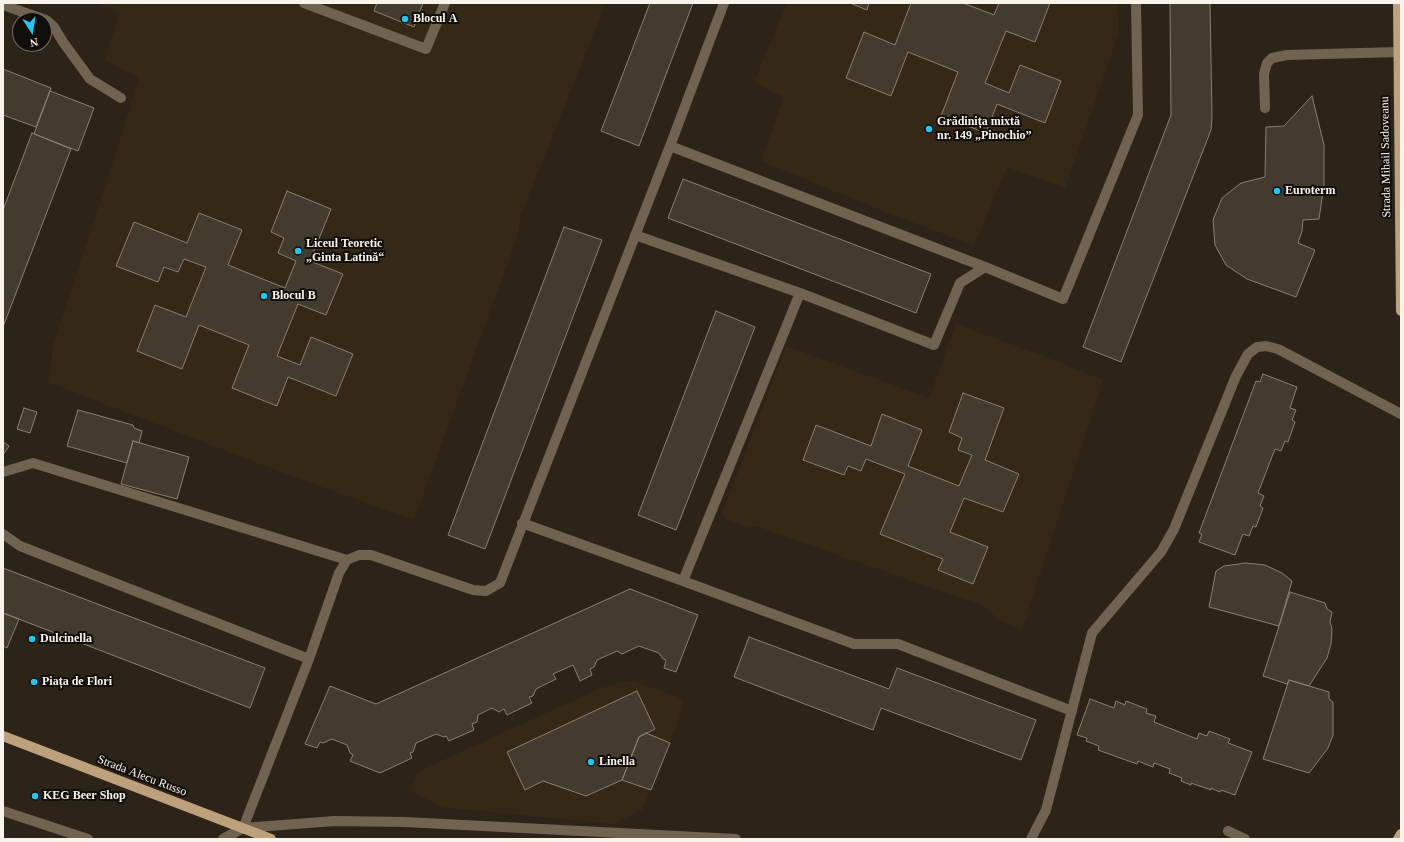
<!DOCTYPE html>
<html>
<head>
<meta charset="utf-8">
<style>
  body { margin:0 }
  #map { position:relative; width:1404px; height:842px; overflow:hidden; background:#2d2419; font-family:"Times New Roman",serif }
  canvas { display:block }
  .frame { position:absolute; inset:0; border:4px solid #f9f3eb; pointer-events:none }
  .north { position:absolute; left:12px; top:12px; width:40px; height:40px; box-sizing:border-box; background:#120e09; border:1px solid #6e6a63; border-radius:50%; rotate:168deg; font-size:11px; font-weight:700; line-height:16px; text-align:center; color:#f9f3eb }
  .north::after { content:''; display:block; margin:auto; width:14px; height:18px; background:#16cafb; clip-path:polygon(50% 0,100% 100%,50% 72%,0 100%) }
</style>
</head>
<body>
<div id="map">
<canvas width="1404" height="842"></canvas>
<div class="frame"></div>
<div class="north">N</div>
</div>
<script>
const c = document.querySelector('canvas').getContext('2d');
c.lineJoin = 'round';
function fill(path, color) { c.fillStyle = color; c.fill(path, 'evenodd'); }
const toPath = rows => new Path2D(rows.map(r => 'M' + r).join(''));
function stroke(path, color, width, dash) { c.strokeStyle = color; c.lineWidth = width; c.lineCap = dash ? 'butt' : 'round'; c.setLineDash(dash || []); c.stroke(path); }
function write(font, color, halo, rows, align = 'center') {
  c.font = font + ' "Times New Roman",serif'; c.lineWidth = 4; c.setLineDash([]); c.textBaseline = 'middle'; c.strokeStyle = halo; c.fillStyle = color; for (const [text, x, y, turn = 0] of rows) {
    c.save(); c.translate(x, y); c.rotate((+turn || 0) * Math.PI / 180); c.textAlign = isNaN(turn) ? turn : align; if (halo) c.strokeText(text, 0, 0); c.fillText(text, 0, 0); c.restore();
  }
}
fill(toPath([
  [101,3,606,3,520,217,519,232,414,520,281,472,48,382,54,342,109,175,139,78,105,60,120,13,100,5],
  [787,3,1118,3,1119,32,1065,188,1007,167,974,245,890,214,761,161,784,97,754,82],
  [956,324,1036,353,1103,380,1022,630,1000,620,983,606,756,526,750,528,728,520,722,514,786,346,929,398],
  [633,681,678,697,683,702,682,707,676,727,642,810,613,824,440,807,411,790,417,772,601,688,624,682]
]), '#352817');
const building = toPath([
  [377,3,423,3,414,27,374,11,377,3],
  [650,3,693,3,639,146,601,131,650,3],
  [850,3,869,3,867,10,850,3],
  [911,3,963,3,994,15,999,3,1050,3,1035,42,1006,31,985,83,1009,93,1020,65,1061,81,1045,123,997,104,986,133,941,116,958,72,908,52,891,96,846,78,864,32,895,45,911,3],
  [1170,3,1210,3,1212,117,1211,130,1121,362,1083,347,1171,115,1170,3],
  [3,69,51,88,36,127,3,115,3,69],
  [50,91,94,108,78,151,34,134,50,91],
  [1312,96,1324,145,1324,184,1319,219,1303,220,1302,231,1298,243,1315,250,1296,297,1247,279,1226,265,1215,245,1213,220,1222,198,1241,183,1265,177,1266,127,1284,126,1312,96],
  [32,133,71,149,3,327,3,210,32,133],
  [683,179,931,274,916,313,668,218,683,179],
  [287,191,331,209,310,261,343,274,326,315,298,304,277,356,300,365,311,337,353,354,336,396,288,377,277,406,232,388,249,345,199,325,182,369,137,351,155,305,186,317,206,267,184,259,178,272,164,267,158,282,116,266,134,222,187,243,199,213,242,230,228,265,285,288,296,261,278,253,284,238,271,232,287,191],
  [564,227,602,240,485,549,448,535,564,227],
  [716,311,755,327,676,530,638,515,716,311],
  [1263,374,1297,387,1290,408,1296,410,1292,420,1295,422,1288,442,1285,441,1281,451,1275,449,1258,493,1264,496,1260,506,1263,508,1256,527,1253,526,1249,536,1243,534,1235,555,1199,542,1202,534,1199,533,1256,381,1260,382,1263,374],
  [963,393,1004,408,985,460,1019,474,1003,512,964,498,950,532,988,547,973,584,938,570,943,559,880,534,905,474,866,459,861,471,848,466,844,475,803,460,816,425,871,446,882,414,922,430,908,466,959,486,972,455,958,450,962,438,949,432,963,393],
  [24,408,37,412,30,433,17,429,24,408],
  [78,410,133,425,134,428,142,431,139,443,133,441,127,463,67,446,78,410],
  [133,441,189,457,177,499,121,484,133,441],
  [3,442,9,446,3,455,3,442],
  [1246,563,1265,565,1282,573,1292,581,1279,626,1209,607,1216,571,1224,566,1246,563],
  [3,568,265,668,250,708,3,613,3,568],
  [630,589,698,615,676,672,664,668,666,660,663,659,659,653,639,646,622,654,617,651,597,660,594,667,590,669,592,675,580,681,573,665,553,674,556,679,536,689,533,696,529,697,532,703,507,715,504,709,499,712,492,708,478,715,477,722,472,724,474,730,449,741,446,736,444,737,436,734,416,743,413,752,410,753,412,758,380,773,350,761,353,755,350,753,347,745,332,739,323,743,320,742,317,748,305,744,330,686,376,704,630,589],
  [1290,592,1325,603,1327,609,1332,612,1330,622,1332,629,1331,644,1327,658,1309,686,1289,680,1287,684,1263,676,1290,592],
  [3,613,19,619,7,648,3,646,3,613],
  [749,637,889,689,897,668,1036,720,1021,760,881,708,873,730,734,677,749,637],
  [1289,680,1329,692,1329,699,1333,702,1333,735,1328,748,1309,773,1263,759,1289,680],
  [637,691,655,729,639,737,622,780,586,796,543,781,525,790,507,752,637,691],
  [1090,699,1114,708,1116,701,1125,705,1126,701,1147,709,1146,713,1156,716,1154,722,1197,739,1199,733,1207,736,1209,731,1230,739,1228,743,1252,752,1235,795,1221,790,1220,792,1211,788,1211,790,1191,783,1191,785,1181,781,1182,778,1169,773,1170,769,1154,763,1153,767,1138,761,1137,764,1098,750,1099,746,1086,741,1087,738,1077,735,1090,699],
  [646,733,670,743,651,790,622,780,639,737,646,733]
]);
fill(building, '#443b2f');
stroke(building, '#8a7f72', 1);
stroke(toPath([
  [304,3,426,49,445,3],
  [3,5,46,20,54,27,63,42,90,79,121,98],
  [1265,108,1264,74,1267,63,1272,58,1287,55,1398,52],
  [670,146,985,267],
  [635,235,800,293],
  [3,472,33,463,347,560],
  [522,523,683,581,800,293,934,345,960,283,985,267,1063,299,1138,115,1136,3],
  [3,534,20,546,309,659],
  [683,581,854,644,898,644,1072,711],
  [3,811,88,839],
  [243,828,309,659,339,573,347,560,359,555,371,555,473,590,486,591,500,583,670,146,724,3],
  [1228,831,1245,839],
  [223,839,243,828,335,821,405,822,736,839],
  [1031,839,1046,810,1092,633,1161,552,1174,529,1236,376,1248,354,1257,347,1266,346,1278,349,1401,414]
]), '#716351', 10);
stroke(toPath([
  [1398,3,1401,311],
  [3,736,271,839],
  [1398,839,1401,834]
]), '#bda17b', 10);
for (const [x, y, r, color] of [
  [405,19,4,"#16cafb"],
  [929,129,4,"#16cafb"],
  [1277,191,4,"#16cafb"],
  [298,251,4,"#16cafb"],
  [264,296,4,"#16cafb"],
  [32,639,4,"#16cafb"],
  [34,682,4,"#16cafb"],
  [591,762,4,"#16cafb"],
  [35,796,4,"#16cafb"]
]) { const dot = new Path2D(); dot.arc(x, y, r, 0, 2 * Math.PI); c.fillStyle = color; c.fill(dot); stroke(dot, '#120e09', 1.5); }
write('bold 12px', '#f9f3eb', '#120e09', [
  ["Blocul A",413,19],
  ["Grădinița mixtă",937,122],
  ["nr. 149 „Pinochio”",937,136],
  ["Euroterm",1285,191],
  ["Liceul Teoretic",306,244],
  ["„Ginta Latină“",306,258],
  ["Blocul B",272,296],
  ["Dulcinella",40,639],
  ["Piața de Flori",42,682],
  ["Linella",599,762],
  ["KEG Beer Shop",43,796]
], 'left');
write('12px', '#f9f3eb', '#120e09', [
  ["Strada Mihail Sadoveanu",1386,157,-91],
  ["Strada Alecu Russo",142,776,21]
]);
</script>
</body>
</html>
